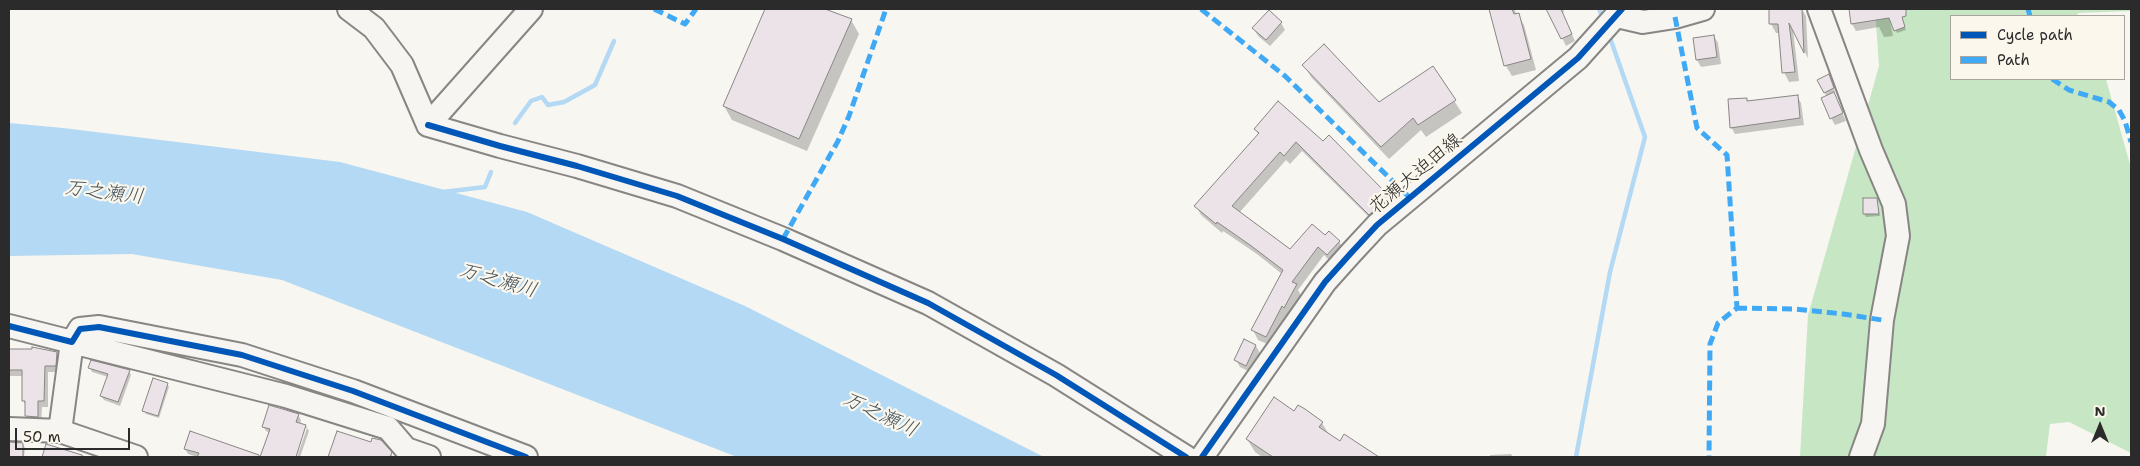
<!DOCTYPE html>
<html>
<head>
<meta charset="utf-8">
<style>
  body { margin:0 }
  #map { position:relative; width:2140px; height:466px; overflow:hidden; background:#f8f6f0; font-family:"Shantell Sans",sans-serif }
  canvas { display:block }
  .frame { position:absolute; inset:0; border:10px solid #2b2b2b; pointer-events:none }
  .legend { position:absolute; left:1950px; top:15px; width:175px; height:65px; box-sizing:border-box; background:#fbf7ec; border:1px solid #a8a59f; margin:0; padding:6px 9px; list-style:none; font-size:15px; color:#2b2b2b }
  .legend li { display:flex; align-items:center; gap:10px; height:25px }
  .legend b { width:25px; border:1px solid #a8a59f }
  .north { position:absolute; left:2075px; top:401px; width:50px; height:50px; -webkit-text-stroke:4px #fbf7ec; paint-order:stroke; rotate:0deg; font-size:14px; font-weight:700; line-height:20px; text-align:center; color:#2b2b2b }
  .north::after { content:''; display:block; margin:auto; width:18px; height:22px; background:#2b2b2b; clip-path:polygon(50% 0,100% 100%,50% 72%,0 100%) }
  .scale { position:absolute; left:15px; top:428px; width:115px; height:22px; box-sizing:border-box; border:2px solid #2b2b2b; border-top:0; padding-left:6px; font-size:15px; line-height:18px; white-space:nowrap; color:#2b2b2b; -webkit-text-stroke:4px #fbf7ec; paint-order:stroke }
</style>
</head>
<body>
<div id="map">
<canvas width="2140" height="466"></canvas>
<div class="frame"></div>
<ul class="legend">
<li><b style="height:6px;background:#0057b8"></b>Cycle path</li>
<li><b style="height:6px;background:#3fa9f5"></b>Path</li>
</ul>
<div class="north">N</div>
<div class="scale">50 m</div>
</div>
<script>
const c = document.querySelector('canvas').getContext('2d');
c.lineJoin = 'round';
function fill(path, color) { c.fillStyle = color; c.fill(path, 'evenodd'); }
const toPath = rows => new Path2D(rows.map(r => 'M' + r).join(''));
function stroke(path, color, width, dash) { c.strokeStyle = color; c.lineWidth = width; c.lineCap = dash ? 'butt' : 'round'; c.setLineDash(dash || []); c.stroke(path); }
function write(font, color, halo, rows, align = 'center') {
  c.font = font + ' "Shantell Sans","Klee One",sans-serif'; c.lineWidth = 4.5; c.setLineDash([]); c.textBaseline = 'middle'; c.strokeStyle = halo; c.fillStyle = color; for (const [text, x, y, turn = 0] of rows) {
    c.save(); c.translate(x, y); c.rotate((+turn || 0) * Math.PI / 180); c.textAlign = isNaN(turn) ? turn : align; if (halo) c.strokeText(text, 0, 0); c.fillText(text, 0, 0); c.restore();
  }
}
fill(toPath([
  [1875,9,2131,9,2131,11,2078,13,2077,16,1951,16,1951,79,2106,79,2131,168,2131,453,2069,422,2050,424,2046,456,2043,457,1800,457,1808,315,1879,66]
]), '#c7e7c4');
fill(toPath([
  [9,123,63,128,340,162,527,212,745,306,1044,457,737,457,282,280,132,254,9,256]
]), '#b3d9f4');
fill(toPath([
  [766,9,822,9,851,20,859,34,807,151,732,120,724,106],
  [1490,9,1515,9,1516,15,1518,15,1524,25,1536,70,1512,76,1506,66],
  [1548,9,1563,9,1564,12,1562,13,1575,41,1566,46],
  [1770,9,1802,9,1806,16,1808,58,1793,30,1799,81,1789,82,1784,72,1780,33,1776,33,1771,24],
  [1850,9,1889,9,1890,15,1900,15,1906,30,1897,33,1890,21,1893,36,1884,37,1879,27,1856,31,1852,24],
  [1281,23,1285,30,1270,46,1258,36,1254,29],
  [1714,36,1718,43,1721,64,1701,67,1697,60],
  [1304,65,1379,104,1433,68,1462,113,1426,137,1421,130,1389,159,1311,77],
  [1830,78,1835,92,1833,93,1846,121,1835,125,1831,118,1827,97,1818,80],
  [1797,96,1801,103,1804,125,1735,134,1731,127,1746,99,1748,102],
  [1255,129,1323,143,1329,137,1389,198,1395,207,1375,223,1302,151,1290,164,1286,160,1239,213,1290,251,1325,237,1339,241,1344,251,1333,264,1324,255,1298,290,1301,295,1289,316,1287,315,1272,346,1258,340,1253,330,1282,274,1257,254,1223,231,1222,233,1201,215,1196,206,1259,135],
  [1876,199,1880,216,1866,217,1864,214],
  [1245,341,1256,346,1260,353,1250,372,1240,367,1236,360],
  [33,348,57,353,60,360,59,372,48,372,48,407,42,407,41,423,30,423,26,416,26,406,23,400,23,376,9,376,9,350,33,350],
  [90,368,129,371,131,375,120,406,104,400,101,396,108,377,92,372],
  [167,384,169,387,159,418,146,414,144,411],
  [1294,412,1322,423,1330,436,1340,443,1369,452,1372,457,1262,457,1255,452,1247,439],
  [298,415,301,420,300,424,306,426,309,431,300,457,297,457,307,428,304,428,294,457,262,457,270,433,266,431,263,426],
  [191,433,261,457,198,457,188,454,185,449],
  [338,433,391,453,393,457,330,457],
  [9,443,23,444,25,448,24,457,9,457],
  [47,445,88,457,43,457],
  [1511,454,1513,457,1490,457,1490,455]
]), '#0003');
stroke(toPath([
  [1599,9,1604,21],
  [515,123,531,101,542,97,548,105,564,102,595,85,614,41],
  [443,192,485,187,491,172],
  [1576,457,1610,272,1645,137,1609,35]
]), '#b3d9f4', 4.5);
const building = toPath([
  [765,9,825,9,852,19,799,139,723,106,765,9],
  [1489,9,1512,9,1514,14,1519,13,1531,59,1504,66,1489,9],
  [1546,9,1561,9,1572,34,1561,39,1546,9],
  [1769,9,1802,9,1804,53,1789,23,1795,72,1782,73,1778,24,1769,24,1769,9],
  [1849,9,1906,9,1906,16,1902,17,1905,27,1894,31,1889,18,1851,24,1849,9],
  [1269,10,1282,22,1266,40,1252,28,1269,10],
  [1714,35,1717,57,1696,60,1693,38,1714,35],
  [1324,44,1379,102,1433,66,1456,100,1418,125,1413,118,1381,147,1302,65,1324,44],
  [1829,74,1834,88,1824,93,1817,80,1829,74],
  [1834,92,1843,113,1830,119,1821,98,1834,92],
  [1798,95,1800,118,1730,128,1728,99,1747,98,1747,101,1798,95],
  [1278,101,1323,141,1329,135,1390,197,1369,215,1296,142,1284,156,1280,152,1232,206,1290,249,1312,224,1325,235,1329,231,1340,241,1327,255,1318,247,1292,282,1297,284,1284,308,1282,306,1266,337,1251,330,1283,270,1250,245,1217,222,1216,224,1194,206,1259,133,1254,129,1278,101],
  [1863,198,1877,198,1879,214,1863,214,1863,198],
  [1244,339,1256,345,1246,366,1234,360,1244,339],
  [32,347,57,352,56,366,45,366,44,401,38,401,38,417,25,416,25,401,22,401,22,370,9,370,9,349,32,349,32,347],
  [91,360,130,370,118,402,100,396,108,374,88,368,91,360],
  [153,378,168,383,158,416,142,411,153,378],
  [1274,397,1294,411,1298,405,1305,409,1323,422,1319,427,1340,441,1344,434,1379,457,1273,457,1246,439,1274,397],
  [269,405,299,414,296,422,306,425,296,457,260,457,270,429,262,427,269,405],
  [190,431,259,455,259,457,197,457,199,453,184,449,190,431],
  [337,431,371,442,372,438,381,440,392,452,390,457,328,457,337,431],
  [9,442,23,443,23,457,9,457,9,442],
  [46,444,82,455,82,457,42,457,46,444]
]);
fill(building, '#ebe3e8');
stroke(building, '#878684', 1);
const minor = toPath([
  [349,9,374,28,402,65,428,125],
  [1819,9,1871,150,1894,204,1898,236,1882,320,1873,424,1861,457],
  [1617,16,1643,22,1675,17,1703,9],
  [428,125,500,146,577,166,677,196,783,239,928,303,1056,375,1186,457],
  [428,125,531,9],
  [9,326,72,342,80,329,99,327,242,355,353,391,526,457],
  [9,429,60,431,136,457],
  [60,431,72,342,286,396,388,428,406,449,429,457],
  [1202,457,1325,282,1351,253,1377,225,1578,58,1622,9]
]);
stroke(minor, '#878684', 26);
stroke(minor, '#f6f5f1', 22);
stroke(toPath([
  [654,9,685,24,696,9],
  [1201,9,1285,76,1411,199],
  [2028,9,2030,16],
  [1675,17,1697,128,1727,155,1737,308,1718,323,1710,344,1709,457],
  [2052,79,2069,90,2109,102,2119,110,2125,121,2131,142],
  [783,239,838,141,849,116,886,9],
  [1737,308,1794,309,1843,314,1882,320]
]), '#3fa9f5', 5, [10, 5]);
stroke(toPath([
  [428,125,500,146,577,166,677,196,783,239,928,303,1056,375,1186,457],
  [9,326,72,342,80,329,99,327,242,355,353,391,526,457],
  [1202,457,1325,282,1351,253,1377,225,1578,58,1622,9]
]), '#0057b8', 6);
write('19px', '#2b2b2b', '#fbf7ec', [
  ["花瀬大迫田線",1416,174,-40]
]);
write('italic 20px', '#46545e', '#fbf7ec', [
  ["万之瀬川",104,193,7],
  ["万之瀬川",498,281,16],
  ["万之瀬川",880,415,25]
]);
</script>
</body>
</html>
